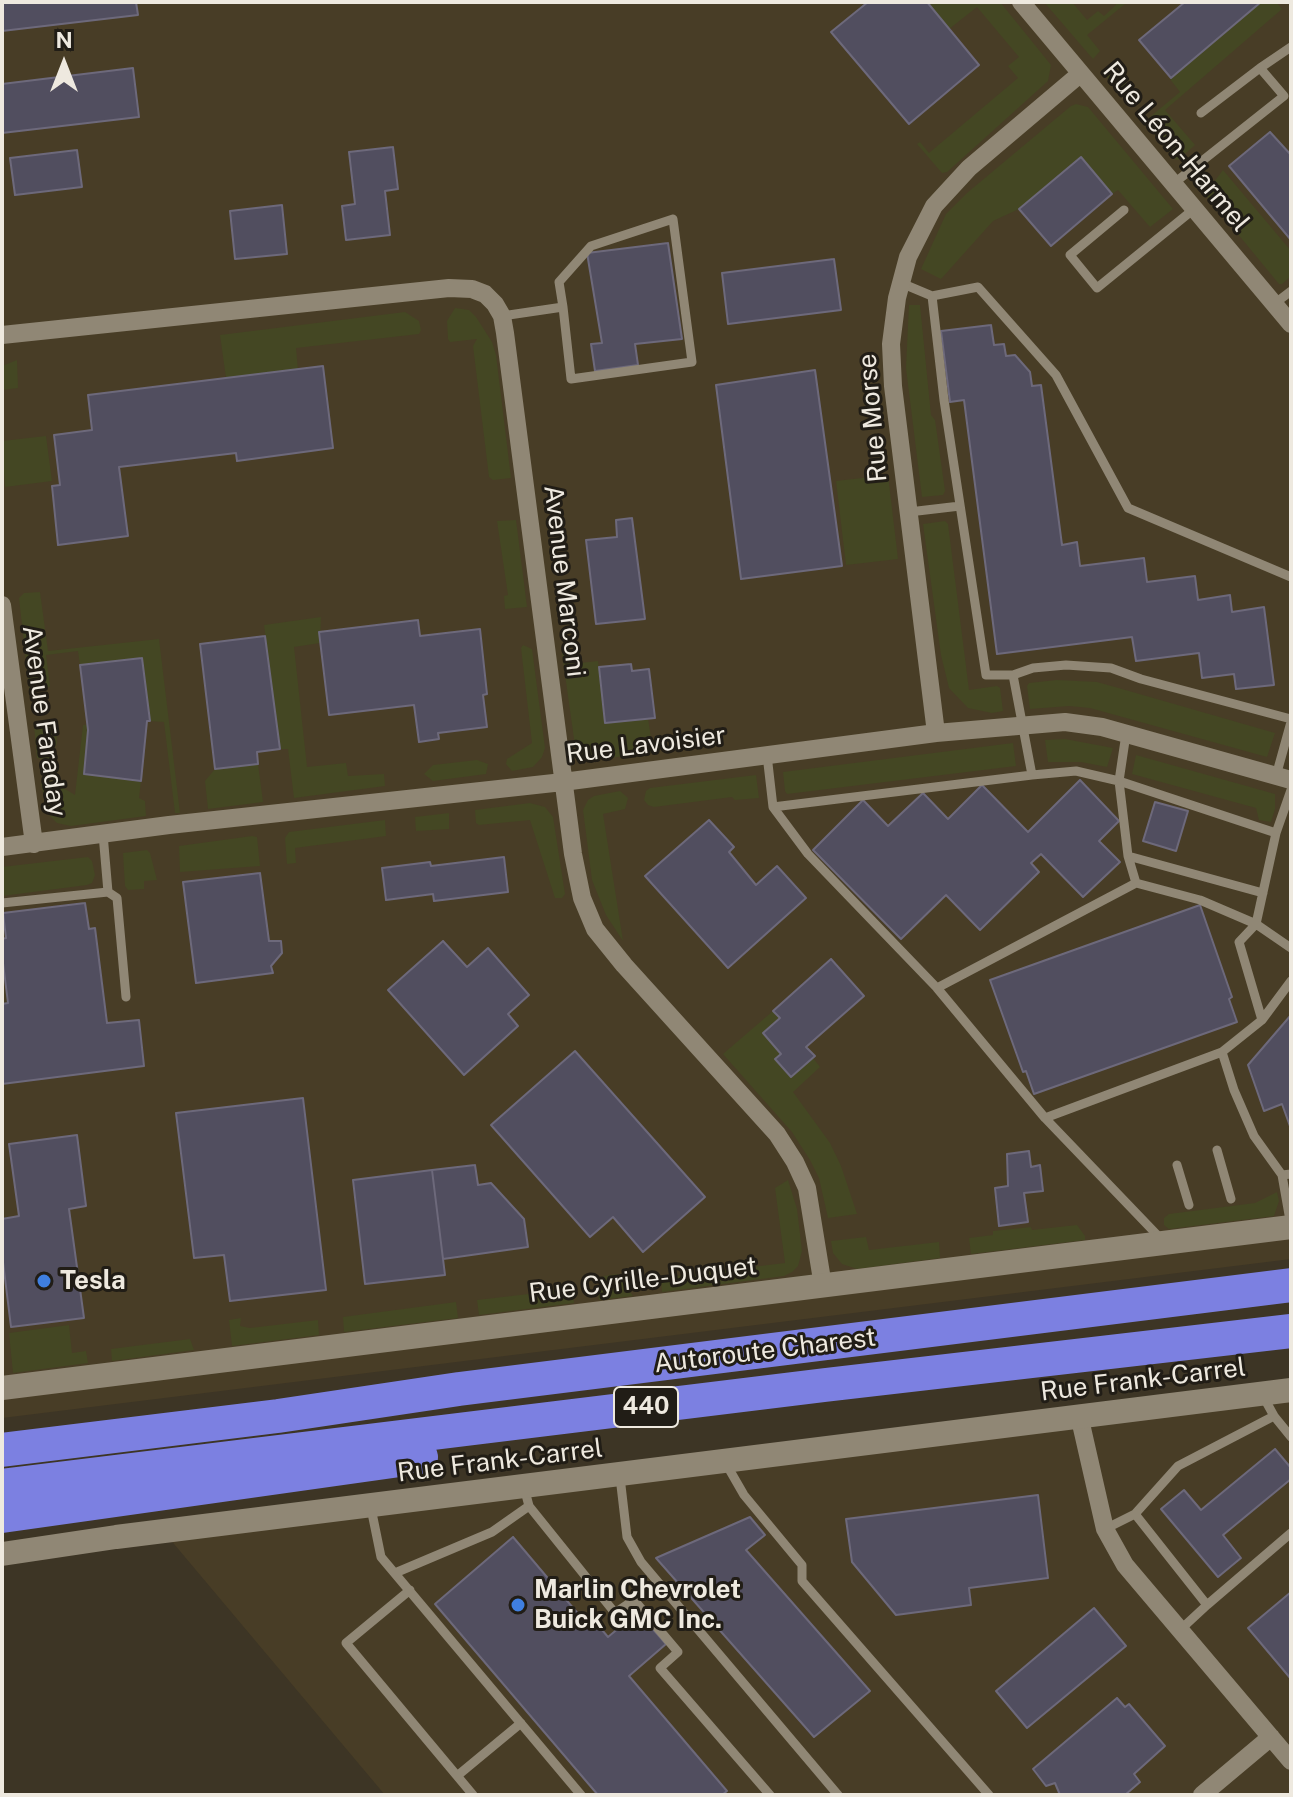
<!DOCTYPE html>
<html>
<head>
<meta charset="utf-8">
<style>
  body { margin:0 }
  #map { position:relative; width:1293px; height:1797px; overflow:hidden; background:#3d3525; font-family:"Public Sans",sans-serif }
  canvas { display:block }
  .frame { position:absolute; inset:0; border:4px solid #eee9df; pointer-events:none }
  .north { position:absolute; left:24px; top:24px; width:80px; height:80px; -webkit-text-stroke:6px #211d16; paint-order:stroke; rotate:0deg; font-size:22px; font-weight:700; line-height:32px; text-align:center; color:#eee9df }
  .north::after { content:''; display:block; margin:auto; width:28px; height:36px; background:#eee9df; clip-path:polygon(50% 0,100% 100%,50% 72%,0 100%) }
</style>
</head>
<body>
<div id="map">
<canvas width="1293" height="1797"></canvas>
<div class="frame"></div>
<div class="north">N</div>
</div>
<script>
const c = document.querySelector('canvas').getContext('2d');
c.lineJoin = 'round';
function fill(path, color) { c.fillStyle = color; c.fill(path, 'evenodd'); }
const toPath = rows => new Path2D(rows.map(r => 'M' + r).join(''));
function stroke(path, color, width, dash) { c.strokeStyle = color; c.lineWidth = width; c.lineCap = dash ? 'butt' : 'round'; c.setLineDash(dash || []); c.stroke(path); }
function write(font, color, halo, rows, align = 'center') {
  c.font = font + ' "Public Sans",sans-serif'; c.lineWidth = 6; c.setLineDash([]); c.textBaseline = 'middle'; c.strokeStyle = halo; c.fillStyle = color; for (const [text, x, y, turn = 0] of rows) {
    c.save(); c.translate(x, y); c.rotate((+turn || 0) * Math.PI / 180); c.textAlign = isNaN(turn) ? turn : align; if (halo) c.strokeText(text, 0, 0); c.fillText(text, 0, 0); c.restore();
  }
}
fill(toPath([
  [2,2,1291,2,1291,1259,2,1418],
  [1291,1401,1291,1795,385,1795,169,1538]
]), '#483d26');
fill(toPath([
  [927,2,1000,2,1051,65,1048,81,947,172,942,173,917,144,920,142,929,153,1018,78,1008,66,1019,57,977,7,949,29],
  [1044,2,1072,2,1087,20,1098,11,1104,16,1116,5,1114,2,1125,4,1087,35,1100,51,1093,59],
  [1261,2,1276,2,1282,9,1165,110,1195,145,1178,160,1175,159,1144,122,1180,92,1170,79],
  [1115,70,1137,95,1129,104,1107,77],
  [1076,104,1088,107,1173,209,1150,227,1118,190,1112,194,1080,157,1019,209,993,221,941,279,921,269,946,214,967,193,1071,106],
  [1223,170,1291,251,1291,276,1282,284,1279,284,1205,194],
  [920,305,931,415,935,420,945,491,943,495,922,497,906,368,909,305],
  [455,308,469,310,476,317,492,342,496,355,511,478,493,480,489,477,473,346,477,339,450,342,448,339,447,321],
  [405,312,419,321,421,330,419,334,296,348,298,370,226,378,220,335],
  [17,360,18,388,2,390,2,366],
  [46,436,52,481,5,487,2,441],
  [888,475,898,559,846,565,836,481],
  [516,520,527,607,505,609,504,596,508,595,497,521],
  [945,521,948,524,969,690,997,686,1000,688,1003,711,992,713,968,708,949,688,941,655,923,524],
  [40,592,48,651,159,639,180,813,175,813,164,722,150,721,142,658,80,665,78,651,46,655,50,686,47,688,29,688,19,598,24,593],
  [321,617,320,643,294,647,307,767,346,763,348,776,384,774,385,786,294,798,288,749,280,749,264,625],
  [523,645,532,649,545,748,542,757,533,767,512,771,506,764,507,759,532,743,521,648],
  [574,652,580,663,598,661,605,723,648,718,653,752,596,760,586,759,580,754,575,746,562,653],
  [1057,680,1097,682,1115,687,1275,733,1267,757,1090,708,1069,706,1030,709,1027,686,1029,683],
  [40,722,54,723,56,726,57,743,49,760,37,758,34,725],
  [83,725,88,725,88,730,84,774,141,781,139,798,145,801,146,816,71,826,57,823,47,813,41,783,52,781,75,795],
  [1065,739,1113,748,1107,767,1081,762,1048,762,1045,740],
  [1013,743,1016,766,787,794,785,791,783,772],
  [1136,755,1275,794,1275,809,1271,822,1259,820,1256,808,1132,774],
  [477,760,488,764,486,774,433,781,424,774,433,765],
  [258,764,263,802,208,809,205,781,215,769],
  [756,775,759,798,735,800,732,797,654,807,648,805,644,800,646,791,650,788],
  [620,791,628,798,625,809,603,814,623,941,606,915,592,880,583,810,588,800,594,796],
  [530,803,545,807,553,817,565,894,562,898,555,898,530,820,479,825,476,823,475,810],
  [449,813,449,829,416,831,415,817],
  [385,820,386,836,295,848,296,863,287,864,285,838,289,832],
  [252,836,257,837,260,866,180,872,179,846],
  [147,850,150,853,157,880,144,881,144,889,128,890,125,886,123,853],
  [88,857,92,861,95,875,92,883,87,885,2,896,2,867],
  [773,1011,780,1018,763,1034,781,1054,776,1060,791,1077,813,1058,820,1067,793,1092,830,1143,841,1166,857,1214,828,1218,819,1178,810,1160,792,1132,723,1054],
  [788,1180,797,1209,802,1251,798,1266,792,1272,784,1276,662,1292,661,1278,785,1263,775,1188],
  [1277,1192,1279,1201,1274,1216,1169,1229,1164,1225,1164,1218,1169,1214,1255,1203],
  [1077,1225,1085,1236,1085,1240,971,1254,969,1238,993,1235,993,1231,1031,1227,1032,1230],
  [866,1237,869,1250,939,1242,940,1258,857,1269,842,1264,833,1253,831,1241],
  [618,1274,633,1296,599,1300,597,1288,604,1276],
  [572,1289,574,1303,479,1315,477,1300],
  [456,1302,458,1318,344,1332,343,1317],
  [241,1318,240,1326,250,1328,318,1320,319,1335,232,1346,229,1320],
  [69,1325,72,1353,86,1351,88,1363,13,1373,9,1333],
  [190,1339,194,1350,112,1361,111,1349]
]), '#444723');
const building = toPath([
  [2,2,136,2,138,15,2,31,2,2],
  [868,2,927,2,979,65,909,124,831,32,868,2],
  [1185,2,1261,2,1171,78,1139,40,1185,2],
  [133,68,139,117,2,133,2,84,133,68],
  [1270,132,1291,155,1291,240,1229,166,1270,132],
  [393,147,398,189,385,191,390,235,346,240,342,206,355,204,349,152,393,147],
  [77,150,82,187,15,195,10,158,77,150],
  [1081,157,1112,194,1051,246,1019,209,1081,157],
  [282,205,287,254,235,259,230,211,282,205],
  [668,243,682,339,635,344,638,365,595,371,591,344,602,343,587,253,668,243],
  [834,259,841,310,728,324,722,273,834,259],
  [991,325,994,345,1004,344,1006,356,1015,355,1030,372,1032,386,1041,385,1062,545,1077,542,1080,566,1144,558,1147,582,1195,576,1198,600,1230,595,1232,612,1264,607,1274,685,1236,689,1234,674,1202,678,1199,653,1136,661,1132,637,997,654,964,400,950,402,941,331,991,325],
  [323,366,333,448,237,461,236,453,119,467,128,536,58,545,52,486,60,485,54,435,92,430,88,395,323,366],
  [815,370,842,566,741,579,716,385,815,370],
  [632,518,645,619,596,624,586,540,617,537,616,520,632,518],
  [418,620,420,636,480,629,487,694,483,695,487,727,438,733,439,739,419,742,414,705,329,715,319,632,418,620],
  [265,636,280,749,257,752,258,764,215,769,200,644,265,636],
  [142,658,150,721,147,721,141,781,84,774,88,730,80,665,142,658],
  [631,664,632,671,649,669,655,718,605,723,599,667,631,664],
  [1080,780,1119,821,1099,841,1120,862,1083,897,1041,854,1031,863,1039,872,980,930,946,895,901,939,813,850,863,800,888,826,923,793,948,819,982,785,1028,832,1080,780],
  [1155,802,1188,811,1176,851,1143,841,1155,802],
  [709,820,734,847,729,852,756,885,777,866,806,898,728,968,645,876,709,820],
  [504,857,508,892,434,901,433,894,386,900,382,868,430,862,431,866,504,857],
  [260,873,269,941,281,941,282,953,271,966,273,973,196,983,183,882,260,873],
  [85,903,89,929,95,928,107,1023,139,1020,144,1066,2,1084,2,1004,8,1003,2,955,2,939,6,938,3,913,85,903],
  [1200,905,1232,997,1229,999,1237,1022,1034,1094,1026,1071,1023,1072,990,980,1200,905],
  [443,941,467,967,488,948,529,995,508,1014,518,1026,464,1075,388,990,443,941],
  [831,959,864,996,806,1047,815,1056,791,1077,775,1059,781,1054,763,1033,780,1018,773,1011,831,959],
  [1291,1015,1291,1129,1282,1104,1264,1111,1248,1065,1291,1015],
  [575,1051,705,1197,643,1252,613,1217,590,1237,491,1125,575,1051],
  [303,1098,326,1290,230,1301,224,1255,194,1258,176,1113,303,1098],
  [77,1135,86,1206,69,1209,84,1318,11,1327,2,1254,2,1219,19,1216,9,1144,77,1135],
  [1029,1151,1031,1167,1040,1165,1043,1191,1024,1193,1028,1222,999,1226,995,1188,1008,1186,1007,1154,1029,1151],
  [475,1165,478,1185,491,1183,524,1219,528,1247,443,1259,432,1170,475,1165],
  [432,1170,445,1275,365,1284,353,1180,432,1170],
  [1275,1449,1291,1468,1291,1479,1223,1535,1241,1558,1218,1577,1161,1509,1184,1490,1201,1510,1275,1449],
  [1038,1495,1048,1578,969,1588,971,1605,896,1615,852,1562,846,1519,1038,1495],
  [750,1517,765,1535,746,1550,870,1691,814,1737,656,1558,750,1517],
  [513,1537,585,1622,591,1617,608,1637,638,1612,666,1644,629,1676,727,1791,722,1795,598,1795,435,1604,513,1537],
  [1291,1592,1291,1679,1248,1628,1291,1592],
  [1094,1608,1126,1646,1027,1728,996,1691,1094,1608],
  [1117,1698,1125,1707,1129,1704,1165,1746,1134,1774,1140,1782,1125,1795,1060,1795,1055,1783,1046,1786,1033,1769,1117,1698]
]);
fill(building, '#514e5f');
stroke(building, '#6d697b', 2);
stroke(toPath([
  [1201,113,1260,68],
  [1173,184,1284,96,1260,68,1291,47],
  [1124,210,1070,255,1097,288,1194,209],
  [901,283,932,296,978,287,1056,375,1128,508,1291,577],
  [932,296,944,400,986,675,1013,675,1032,775,1076,771,1119,781,1128,856,1136,883],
  [1274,304,1291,291],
  [502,316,563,307,571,379,692,362,673,219,591,246,559,282,563,307],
  [909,512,960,506],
  [1013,675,1033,668,1066,665,1111,668,1141,679,1291,719],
  [1126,734,1119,781,1276,833],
  [767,755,773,807,1032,775],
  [1276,776,1291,722],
  [773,807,808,854,937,988],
  [1128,856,1263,893],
  [108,892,117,898,126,997],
  [2,903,108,892,103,834],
  [1262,1020,1291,981],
  [1222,1052,1234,1090,1254,1136,1282,1175],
  [1045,1118,937,988,1136,883,1200,900,1256,924,1291,948],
  [1217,1150,1231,1199],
  [1177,1165,1189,1205],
  [1291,1226,1282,1175,1291,1174],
  [1162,1240,1045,1118,1222,1052,1262,1020,1239,942,1256,924,1276,833,1291,790],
  [1274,1416,1291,1437],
  [725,1462,744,1495,802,1565,802,1581,989,1795],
  [620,1477,627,1537,641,1562,838,1795],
  [524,1487,529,1506,615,1613,634,1600,678,1652,660,1668,770,1795],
  [371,1508,381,1557,581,1795],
  [1135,1514,1207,1605,1291,1533],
  [1105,1529,1135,1514,1178,1466,1274,1416,1263,1396],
  [395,1573,492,1532,529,1506],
  [410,1590,346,1643,473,1795],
  [1180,1630,1207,1605],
  [457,1776,521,1723]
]), '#908775', 9);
stroke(toPath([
  [1021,2,1291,324],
  [2,335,449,288,472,289,485,294,495,304,502,316,505,333,573,854,582,898,595,929,624,965,777,1134,795,1162,807,1188,823,1286],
  [2,605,34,844],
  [936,733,893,386,891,344,897,298,908,257,934,206,969,168,1080,74],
  [2,847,169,825,563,782,936,733,1065,722,1102,727,1291,780],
  [1079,1415,1105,1529,1125,1565,1291,1761],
  [1202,1795,1271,1737]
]), '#908775', 18);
stroke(toPath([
  [2,1388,1291,1227],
  [2,1554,116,1537,1291,1390]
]), '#908775', 24);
stroke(toPath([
  [2,1450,278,1416,459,1389,1291,1285],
  [2,1486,825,1385,1291,1331],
  [2,1516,421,1457]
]), '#7c80e1', 34);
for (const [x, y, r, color] of [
  [44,1281,8,"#3f7fe0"],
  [518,1605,8,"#3f7fe0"]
]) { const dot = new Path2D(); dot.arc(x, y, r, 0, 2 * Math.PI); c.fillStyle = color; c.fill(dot); stroke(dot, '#211d16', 3); }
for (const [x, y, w] of [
  [646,1407,64]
]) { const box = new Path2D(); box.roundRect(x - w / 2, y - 20, w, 40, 6); c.fillStyle = '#211d16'; c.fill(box); stroke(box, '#eee9df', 2); }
write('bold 24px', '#eee9df', null, [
  ["440",646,1407]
]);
write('26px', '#eee9df', '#211d16', [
  ["Rue Léon-Harmel",1176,147,50],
  ["Rue Morse",873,418,-95],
  ["Avenue Marconi",564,581,83],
  ["Avenue Faraday",44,721,82],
  ["Rue Lavoisier",646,745,-7],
  ["Rue Cyrille-Duquet",643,1280,-7],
  ["Autoroute Charest",765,1351,-7],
  ["Rue Frank-Carrel",1143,1380,-7],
  ["Rue Frank-Carrel",500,1461,-7]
]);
write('bold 26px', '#eee9df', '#211d16', [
  ["Tesla",60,1281],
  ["Marlin Chevrolet",534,1590],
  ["Buick GMC Inc.",534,1620]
], 'left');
</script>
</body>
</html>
